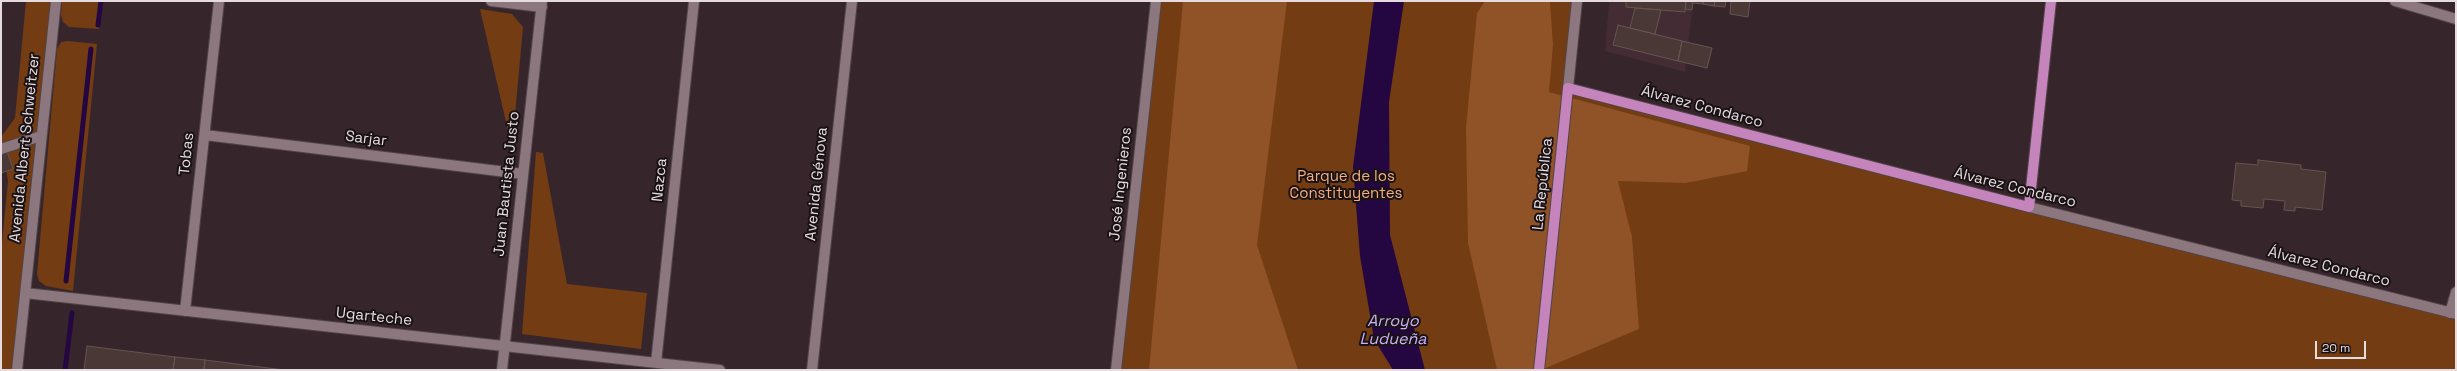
<!DOCTYPE html>
<html>
<head>
<meta charset="utf-8">
<style>
  body { margin:0 }
  #map { position:relative; width:2457px; height:371px; overflow:hidden; background:#36262c; font-family:"Space Grotesk",sans-serif }
  canvas { display:block }
  .frame { position:absolute; inset:0; border:2px solid #e6dbdf; pointer-events:none }
  .scale { position:absolute; left:2315px; top:341px; width:51px; height:18px; box-sizing:border-box; border:2px solid #e6dbdf; border-top:0; padding-left:5px; font-size:12px; line-height:14px; white-space:nowrap; color:#e6dbdf; -webkit-text-stroke:3px #191214; paint-order:stroke }
</style>
</head>
<body>
<div id="map">
<canvas width="2457" height="371"></canvas>
<div class="frame"></div>
<div class="scale">20 m</div>
</div>
<script>
const c = document.querySelector('canvas').getContext('2d');
c.lineJoin = 'round';
function fill(path, color) { c.fillStyle = color; c.fill(path, 'evenodd'); }
const toPath = rows => new Path2D(rows.map(r => 'M' + r).join(''));
function stroke(path, color, width, dash) { c.strokeStyle = color; c.lineWidth = width; c.lineCap = dash ? 'butt' : 'round'; c.setLineDash(dash || []); c.stroke(path); }
function write(font, color, halo, rows, align = 'center') {
  c.font = font + ' "Space Grotesk",sans-serif'; c.lineWidth = 4; c.setLineDash([]); c.textBaseline = 'middle'; c.strokeStyle = halo; c.fillStyle = color; for (const [text, x, y, turn = 0] of rows) {
    c.save(); c.translate(x, y); c.rotate((+turn || 0) * Math.PI / 180); c.textAlign = isNaN(turn) ? turn : align; if (halo) c.strokeText(text, 0, 0); c.fillText(text, 0, 0); c.restore();
  }
}
fill(toPath([
  [1609,1,1693,1,1685,72,1605,51]
]), '#432c34');
fill(toPath([
  [26,1,56,1,17,370,1,370,1,253,8,181,1,137,15,118],
  [62,1,102,1,99,29,69,27,63,22,61,15],
  [1156,1,1577,1,1568,87,2456,314,2456,370,1116,370],
  [480,9,512,14,523,27,512,148],
  [68,41,97,44,73,291,46,286,39,281,37,274,57,49,61,42],
  [536,152,543,153,567,284,647,293,641,349,522,334]
]), '#743c12');
fill(toPath([
  [1183,1,1287,1,1257,245,1298,370,1149,370],
  [1485,1,1550,2,1553,45,1549,92,1750,146,1747,171,1686,183,1618,181,1632,237,1639,329,1541,370,1497,370,1468,243,1466,127,1477,13]
]), '#905227');
fill(toPath([
  [1374,1,1404,1,1389,102,1390,235,1425,370,1393,370,1374,339,1360,256,1353,167]
]), '#240740');
stroke(toPath([
  [98,25,101,1],
  [66,281,91,49],
  [65,370,72,313]
]), '#240740', 5);
const building = toPath([
  [1626,1,1688,1,1686,1,1685,12,1626,7,1626,1],
  [1686,1,1693,1,1692,10,1685,9,1686,1],
  [1693,1,1703,1,1703,4,1692,3,1693,1],
  [1703,1,1715,1,1714,6,1703,4,1703,1],
  [1715,1,1726,1,1725,7,1714,6,1715,1],
  [1731,1,1750,1,1748,17,1730,14,1731,1],
  [1635,8,1661,10,1655,34,1630,28,1635,8],
  [1618,25,1682,41,1678,61,1613,45,1618,25],
  [1682,41,1712,48,1707,68,1678,61,1682,41],
  [4,143,13,169,1,173,1,144,4,143],
  [2258,160,2301,165,2301,169,2326,172,2322,210,2295,207,2295,211,2284,210,2285,201,2264,199,2263,208,2241,206,2241,201,2232,200,2236,163,2258,165,2258,160],
  [87,346,175,357,173,370,84,370,87,346],
  [175,357,205,360,204,370,173,370,175,357],
  [205,360,284,370,204,370,205,360]
]);
fill(building, '#4a3836');
stroke(building, '#675351', 1);
const minor = toPath([
  [491,1,542,7],
  [2395,1,2456,19],
  [1568,88,1577,1],
  [205,135,523,174],
  [1,149,41,136],
  [2029,207,2456,314],
  [25,293,720,370],
  [185,311,219,1],
  [2450,313,2456,292],
  [656,363,694,1],
  [17,370,56,1],
  [502,370,542,1],
  [812,370,852,1],
  [1116,370,1156,1]
]);
const major = toPath([
  [1539,370,1568,88,2029,207,2051,1]
]);
stroke(minor, '#514449', 12);
stroke(major, '#514449', 12);
stroke(minor, '#8b777d', 10);
stroke(major, '#c684bd', 10);
write('15px', '#e6dbdf', '#191214', [
  ["Álvarez Condarco",1702,107,15],
  ["Sarjar",366,139,7],
  ["Avenida Albert Schweitzer",25,148,-84],
  ["Tobas",187,154,-84],
  ["Nazca",660,180,-84],
  ["Juan Bautista Justo",507,184,-84],
  ["Avenida Génova",817,184,-84],
  ["José Ingenieros",1121,184,-84],
  ["La República",1543,184,-84],
  ["Álvarez Condarco",2015,188,14],
  ["Álvarez Condarco",2329,267,14],
  ["Ugarteche",374,317,6]
]);
write('15px', '#f5ad80', '#191214', [
  ["Parque de los",1346,177],
  ["Constituyentes",1346,194]
]);
write('italic 16px', '#cbb0f9', '#191214', [
  ["Arroyo",1393,322],
  ["Ludueña",1393,340]
]);
</script>
</body>
</html>
